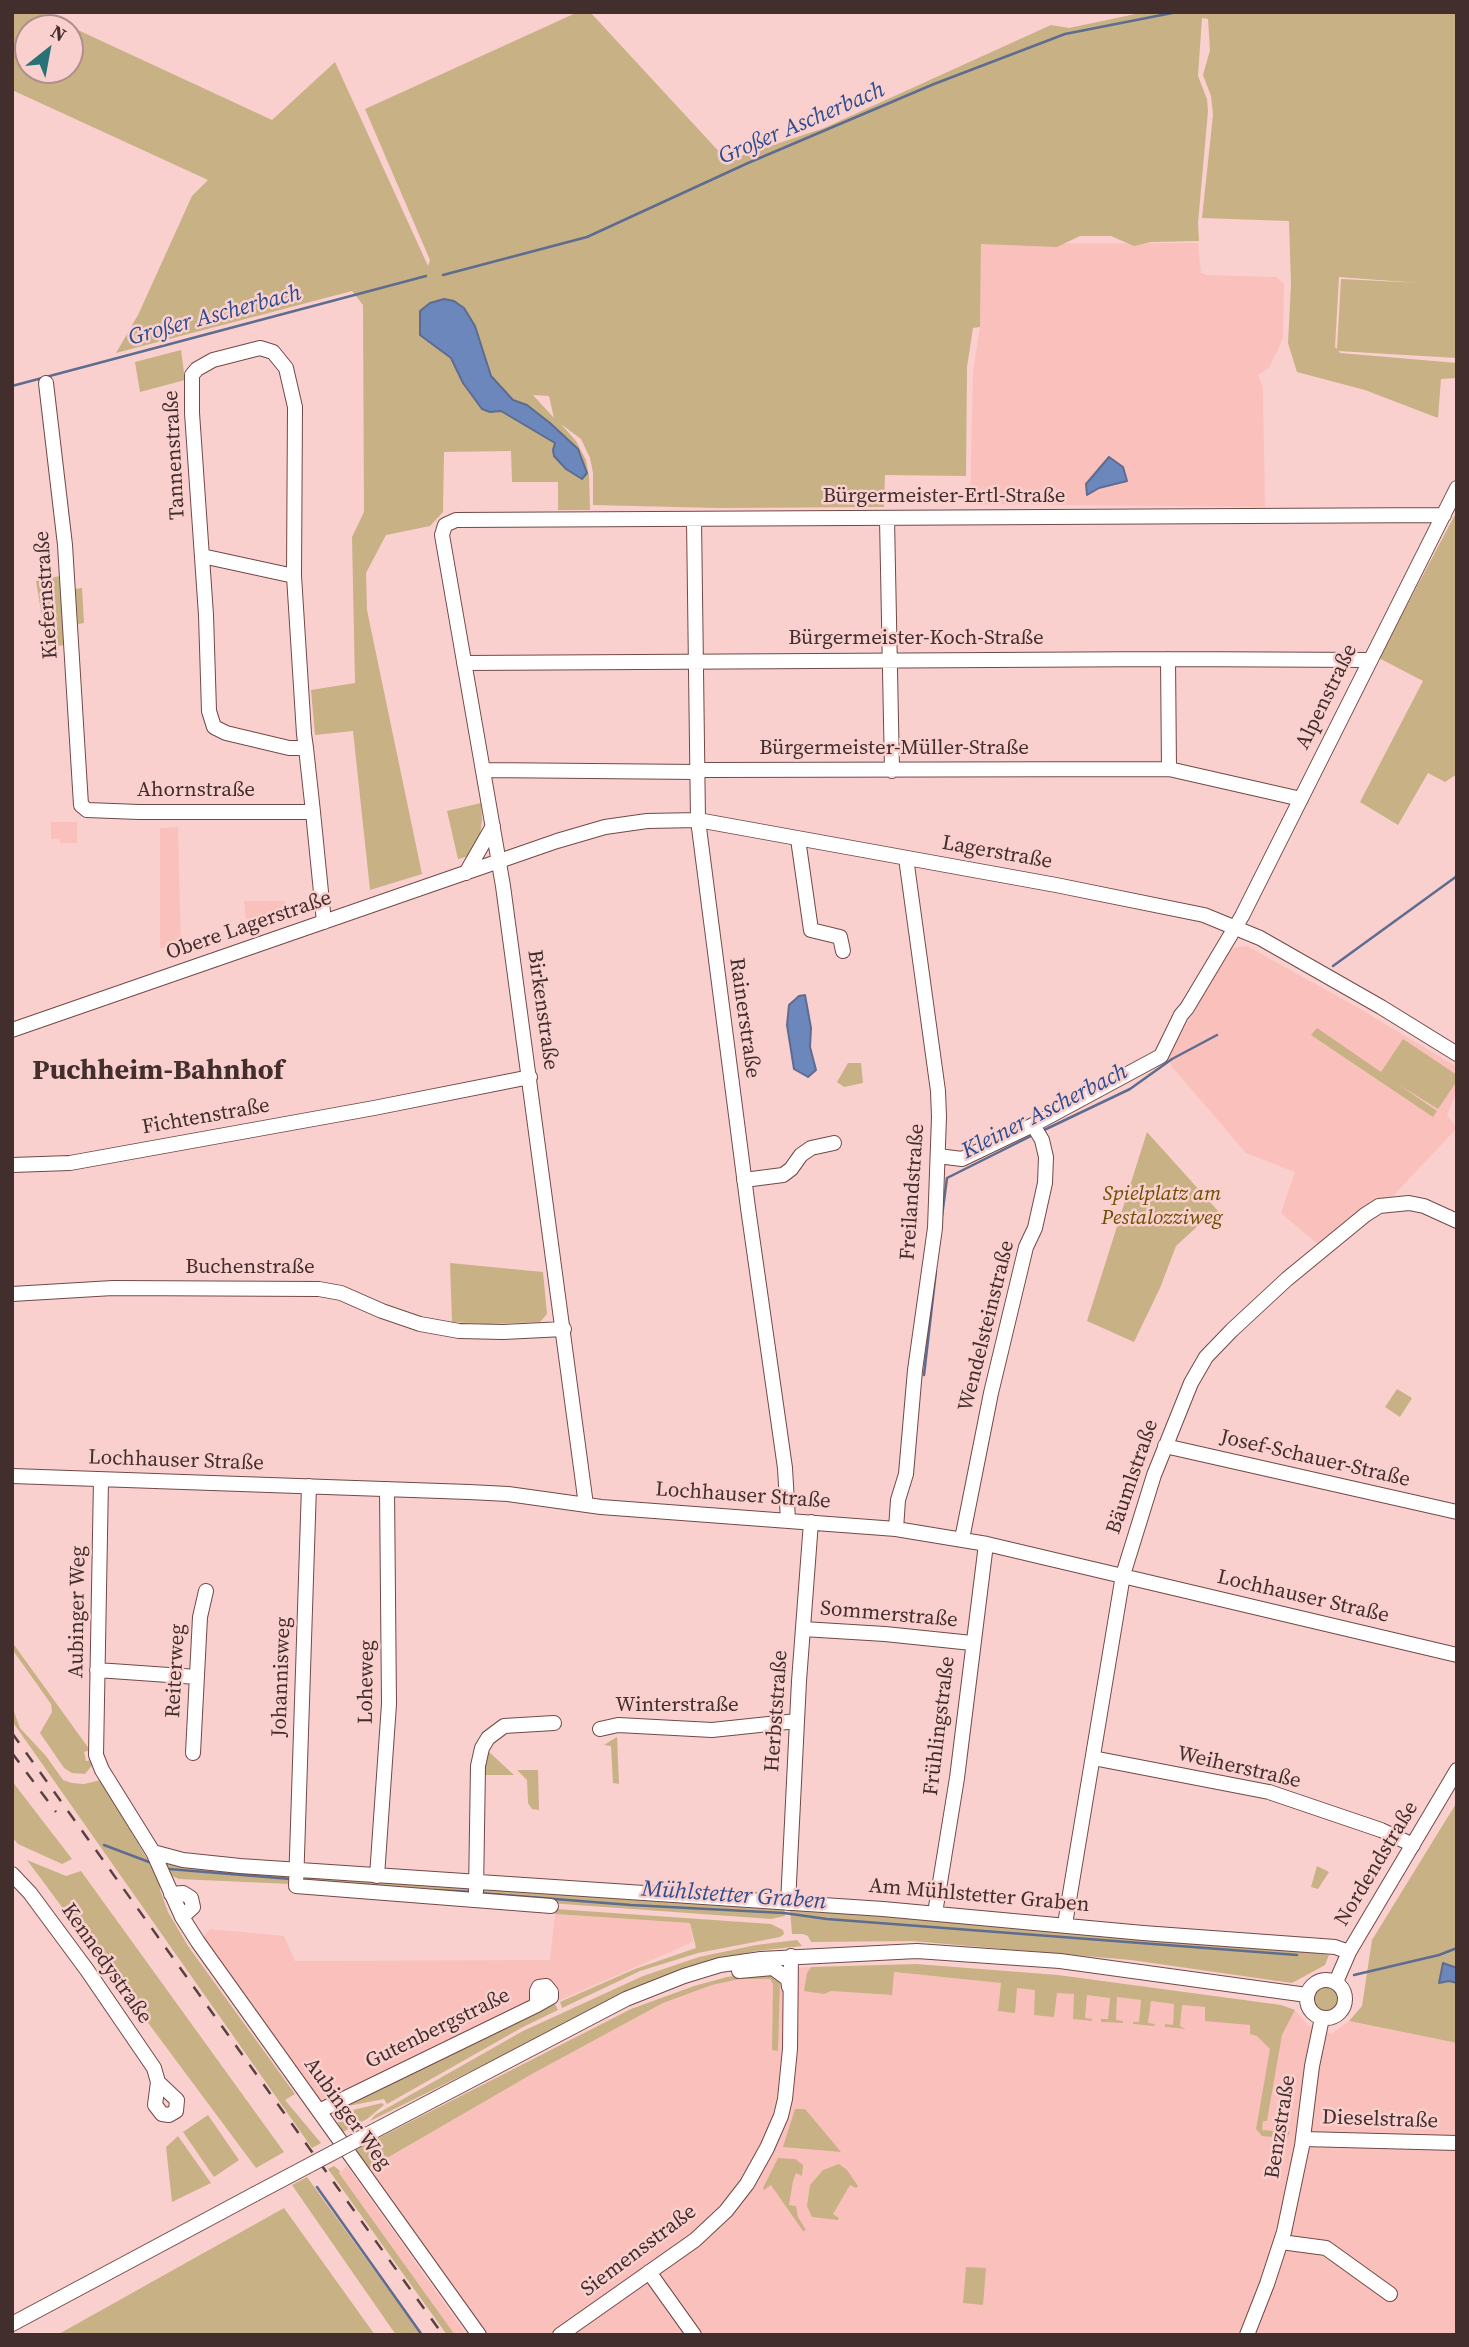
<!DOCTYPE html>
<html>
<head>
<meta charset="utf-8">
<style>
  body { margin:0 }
  #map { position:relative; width:1469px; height:2347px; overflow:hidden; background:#f9d0ce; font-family:"Source Serif 4",serif }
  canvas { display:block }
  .frame { position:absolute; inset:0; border:14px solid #412e2d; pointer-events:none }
  .north { position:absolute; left:14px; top:14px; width:70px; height:70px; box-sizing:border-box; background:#f9d0ce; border:2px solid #af8f8e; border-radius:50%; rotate:31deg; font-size:19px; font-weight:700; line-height:28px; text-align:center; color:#412e2d }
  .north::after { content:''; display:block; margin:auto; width:24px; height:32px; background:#277177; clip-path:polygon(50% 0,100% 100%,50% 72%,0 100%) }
</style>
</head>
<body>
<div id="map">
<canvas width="1469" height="2347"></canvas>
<div class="frame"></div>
<div class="north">N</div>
</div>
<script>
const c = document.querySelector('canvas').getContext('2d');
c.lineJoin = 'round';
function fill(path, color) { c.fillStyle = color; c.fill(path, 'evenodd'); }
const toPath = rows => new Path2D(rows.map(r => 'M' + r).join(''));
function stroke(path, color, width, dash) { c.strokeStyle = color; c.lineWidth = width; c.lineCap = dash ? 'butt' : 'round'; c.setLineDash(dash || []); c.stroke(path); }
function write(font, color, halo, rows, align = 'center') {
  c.font = font + ' "Source Serif 4",serif'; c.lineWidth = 5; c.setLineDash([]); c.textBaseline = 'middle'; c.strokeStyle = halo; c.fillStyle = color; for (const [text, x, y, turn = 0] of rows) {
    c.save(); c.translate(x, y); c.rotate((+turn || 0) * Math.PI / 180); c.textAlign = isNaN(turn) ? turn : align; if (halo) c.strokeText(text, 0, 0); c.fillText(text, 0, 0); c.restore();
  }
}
fill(toPath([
  [1198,243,1201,273,1207,275,1276,277,1284,284,1283,338,1269,368,1258,375,1263,387,1265,507,970,504,973,372,980,327,981,244],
  [51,822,77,822,77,843,60,843,59,839,51,839],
  [178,827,181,949,160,948,160,828],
  [244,901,285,901,285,919,246,919],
  [1247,946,1355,1006,1457,1067,1457,1091,1447,1115,1457,1128,1392,1197,1374,1201,1359,1210,1320,1246,1281,1213,1295,1172,1246,1153,1173,1068,1167,1057,1232,948],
  [555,1914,690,1923,693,1942,316,2107,198,1942,210,1929,284,1936,295,1961,550,1960],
  [811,1967,807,1973,831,1991,891,1995,894,1972,1001,1983,998,2011,1017,1988,1035,1989,1035,2015,1057,1992,1074,1994,1074,2019,1092,2021,1085,2018,1086,1995,1110,1997,1108,2019,1101,2019,1101,2022,1123,2023,1116,2020,1117,1997,1141,2000,1139,2022,1134,2024,1154,2025,1148,2023,1150,2001,1174,2003,1173,2025,1165,2027,1186,2028,1180,2026,1181,2005,1205,2007,1250,2025,1257,2036,1271,2049,1256,2129,1287,2138,1290,2132,1262,2130,1263,2121,1267,2121,1282,2035,1295,2010,1308,2025,1331,2034,1349,2021,1457,2043,1457,2333,1454,2335,487,2335,368,2169,532,2074,663,2003,712,1985,740,1979,763,1977,770,1979,773,1984,773,2011,780,1981,794,1968],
  [347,2166,467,2335,455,2335,339,2173]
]), '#fac0bc');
fill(toPath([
  [12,12,39,12,272,120,335,62,428,266,430,260,365,109,578,12,590,12,724,157,732,159,824,128,1051,25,1069,28,1145,12,1457,12,1457,358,1338,351,1340,353,1457,363,1457,378,1441,379,1438,418,1365,390,1297,372,1288,343,1291,284,1289,221,1202,218,1213,115,1211,96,1203,75,1210,50,1208,19,1202,18,1198,76,1207,99,1208,111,1198,223,1199,241,1151,242,1134,246,1111,236,1080,236,1057,247,981,244,980,327,973,328,967,367,966,476,885,475,884,507,718,508,593,505,593,473,590,458,581,439,561,424,576,441,586,460,589,476,590,510,558,510,558,482,512,482,511,451,444,452,443,512,430,526,386,535,366,573,367,610,422,874,370,890,353,731,315,735,311,690,355,683,352,537,364,512,363,305,352,291,116,353,138,315,192,196,208,180,12,90],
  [28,28,70,28,70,70,28,70],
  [1339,277,1419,283,1420,283,1341,279,1337,349,1335,347],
  [533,395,549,396,554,418],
  [181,350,185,380,140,392,135,362],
  [1457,511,1457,774,1445,782,1428,773,1398,825,1360,802,1423,681,1379,658],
  [60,576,66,645,47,647,36,581],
  [82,588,84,623,78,624,75,589],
  [481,803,482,820,479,841,469,856,458,859,447,811],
  [1317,1028,1381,1072,1403,1039,1457,1075,1457,1081,1438,1109,1398,1084,1437,1111,1433,1117,1311,1035],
  [848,1063,861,1063,863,1083,844,1087,837,1082],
  [1147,1132,1219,1212,1202,1222,1176,1246,1160,1288,1134,1342,1087,1321],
  [450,1263,543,1272,547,1314,540,1322,487,1324,452,1322],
  [1397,1389,1412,1398,1400,1417,1385,1407],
  [12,1642,90,1750,84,1752,86,1761,93,1760,94,1763,85,1774,72,1773,64,1768,40,1733,52,1712,51,1704,12,1649],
  [13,1709,20,1728,46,1756,63,1780,72,1783,84,1784,101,1780,125,1816,123,1818,160,1881,160,1890,168,1912,188,1946,295,2094,285,2100,321,2143,312,2148,12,1721],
  [617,1737,619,1784,613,1783,611,1746,604,1745],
  [488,1751,514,1775,484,1775],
  [517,1770,538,1770,539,1810,532,1809,528,1803,527,1780],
  [12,1781,72,1859,62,1864,18,1844,12,1837],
  [1457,1802,1457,2043,1349,2021,1362,2006,1372,1940],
  [164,1858,292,1873,291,1884,179,1879,170,1875],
  [27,1860,66,1876,81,1871,284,2152,256,2168],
  [1317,1866,1329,1872,1318,1889,1311,1887],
  [303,1874,469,1886,469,1897,302,1884],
  [480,1887,784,1909,785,1916,771,1919,480,1898],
  [555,1909,771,1924,783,1930,784,1934,780,1937,698,1953,640,1971,562,2008,560,2002,635,1969,696,1948,690,1923,555,1914],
  [790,1909,1297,1949,1329,1955,1325,1965,1292,1983,1131,1960,912,1941,811,1942,808,1936,803,1934,792,1934],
  [797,1940,802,1946,756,1951,702,1963,651,1982,370,2121,375,2115,523,2031,643,1976,699,1957,756,1945],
  [916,1964,1058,1975,1281,2005,1295,2010,1282,2035,1267,2121,1263,2121,1262,2130,1290,2132,1287,2138,1262,2136,1256,2129,1270,2049,1257,2036,1250,2034,1250,2025,1205,2021,1205,2007,1182,2005,1180,2026,1186,2029,1165,2027,1165,2024,1173,2025,1174,2004,1151,2001,1148,2023,1155,2024,1154,2026,1133,2024,1133,2022,1139,2022,1141,2000,1117,1997,1116,2020,1123,2021,1123,2023,1101,2022,1101,2019,1108,2019,1110,1998,1087,1995,1085,2018,1092,2019,1092,2021,1073,2019,1074,1994,1057,1993,1054,2017,1034,2015,1035,1990,1017,1988,1015,2013,998,2011,1001,1983,894,1972,892,1995,831,1991,824,1994,804,1991,807,1973,811,1967],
  [768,1971,780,1981,778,2051,772,2050,773,1984,770,1979,740,1979,712,1985,663,2003,532,2074,368,2169,355,2150,631,2009,694,1986,727,1977],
  '1312 1999a15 15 0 1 1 30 0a15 15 0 1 1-30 0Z',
  [555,2004,558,2010,523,2027,387,2104,384,2099,338,2108],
  [382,2103,384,2105,367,2119,343,2132,339,2126,337,2117,340,2113],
  [795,2109,805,2109,841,2152,783,2147],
  [208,2115,239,2160,214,2177,183,2132],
  [178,2136,211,2183,172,2202,166,2147],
  [778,2158,795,2159,803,2165,802,2176,796,2173,793,2181,789,2205,796,2206,798,2217,806,2230,803,2231,771,2185,764,2190,763,2188],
  [839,2164,847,2170,858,2186,856,2188,850,2185,833,2214,839,2218,838,2220,812,2217,807,2206,810,2185,823,2170],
  [334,2166,340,2171,339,2173,455,2335,447,2335,328,2169],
  [307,2177,421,2335,396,2335,292,2185],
  [284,2208,375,2335,57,2335],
  [966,2267,986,2268,983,2305,963,2303]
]), '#c8b185');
const water = toPath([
  [444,299,454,301,464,308,475,326,491,376,513,400,527,405,550,423,578,449,587,473,582,479,566,469,554,456,553,450,555,443,501,411,490,412,482,409,463,383,451,358,420,335,420,311,430,303,444,299],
  [1109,457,1123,467,1127,481,1099,488,1087,495,1086,484,1109,457],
  [805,995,811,1028,810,1047,816,1070,808,1077,794,1069,787,1025,789,1005,799,996,805,995],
  [1443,1963,1457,1968,1457,1983,1449,1981,1439,1983,1443,1963]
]);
fill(water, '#6b87bb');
stroke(water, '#5e6c90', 2);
stroke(toPath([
  [443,275,587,237,748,163,934,84,1065,34,1177,12],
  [12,386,426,276],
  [1333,966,1457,876],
  [1042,1131,1130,1089,1172,1059,1217,1035],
  [942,1216,947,1178,1033,1135],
  [924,1375,936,1271],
  [104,1845,149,1862],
  [169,1869,291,1879],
  [434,1890,473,1892],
  [479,1893,631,1905,784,1913,827,1919,1297,1955],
  [1354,1975,1439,1955,1457,1948],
  [317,2187,422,2335]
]), '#5e6c90', 2.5);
const minor = toPath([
  [46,383,65,545,81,805,87,810,139,812,313,812],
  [694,519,698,820,748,1208,785,1468,788,1520],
  [887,519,892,771],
  [202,556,294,576],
  [1168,659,1169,769],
  [464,663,1168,659,1369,660],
  [306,748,289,748,226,733,214,727,209,711,206,615,192,413,192,375,197,369,213,360,260,348,273,352,286,368,295,407,294,576,304,734,306,748,313,812,324,922],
  [484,770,698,772,704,770,1169,769,1301,799],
  [798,839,811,930,840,937,843,951],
  [466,873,493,826],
  [12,1030,557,841,605,827,647,821,698,820,1056,885,1204,915,1260,938,1381,1007,1457,1054],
  [938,1156,962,1159,1033,1125,1161,1056,1181,1015,1187,1008,1242,916,1457,488],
  [12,1165,70,1163,374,1108,530,1077],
  [744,1180,783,1175,791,1169,801,1155,811,1148,834,1143],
  [12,1294,113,1288,319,1289,341,1293,382,1311,420,1324,459,1331,503,1332,564,1329],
  [1165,1446,1457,1512],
  [12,1476,469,1492,508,1494,601,1507,896,1529,987,1544,1457,1655],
  [101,1480,96,1755,102,1770,153,1852,182,1917,198,1942,479,2335],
  [309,1486,296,1886,551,1906],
  [586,1505,503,886,442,535,445,525,456,520,1444,515],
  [896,1529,898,1500,906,1474,915,1370,935,1228,939,1117,938,1091,906,858],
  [962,1539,991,1393,1026,1247,1035,1228,1045,1183,1046,1157,1042,1140,1033,1125],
  [803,1629,885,1634,972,1643],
  [97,1670,197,1677],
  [600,1729,618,1725,712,1730,797,1721],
  [193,1753,200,1617,206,1591],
  [1093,1758,1269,1792,1381,1830,1413,1845],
  [153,1852,183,1860,240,1866,883,1909,1143,1933,1335,1947,1349,1952],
  [12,1874,30,1893,87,1970,154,2068,158,2082,155,2105,162,2114,169,2115,176,2111,177,2100,158,2082],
  [377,1876,389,1704,387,1489],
  [476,1892,478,1766,482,1748,488,1738,504,1726,554,1723],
  [171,1894,183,1893,191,1898,193,1907,182,1917],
  [788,1903,799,1681,811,1522],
  [935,1913,957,1778,986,1544],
  [1065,1924,1123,1575,1154,1475,1191,1383,1206,1357,1232,1330,1287,1279,1365,1215,1379,1206,1409,1203,1424,1206,1457,1221],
  [739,1971,773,1968,788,1979,789,1987],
  '1307 1999a19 19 0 1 1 38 0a19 19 0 1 1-38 0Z',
  [1336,1982,1349,1952,1457,1770],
  [546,1986,551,1992,551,1997,537,2005,537,1991,539,1987,546,1986],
  [319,2111,537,2005],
  [374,2131,626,1999,684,1976,720,1965,761,1959,917,1951,1060,1961,1307,1995],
  [1303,2139,1457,2143],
  [1281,2242,1326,2248,1390,2294],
  [649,2272,694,2335],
  [12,2324,255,2194],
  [560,2335,695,2240,726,2211,747,2184,767,2148,781,2116,785,2099,790,2049,791,1956],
  [1247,2335,1267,2284,1284,2232,1302,2146,1312,2066,1322,2018]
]);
stroke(minor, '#724947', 16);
stroke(minor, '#fff', 14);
stroke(toPath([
  [12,1733,443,2335],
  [12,1753,56,1812]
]), '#584241', 2.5, [12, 12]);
const minorBridge = toPath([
  [255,2194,374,2131]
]);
stroke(minorBridge, '#724947', 16, []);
stroke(minorBridge, '#fff', 14);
write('21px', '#412e2d', '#f9d0ce', [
  ["Tannenstraße",175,455,-93],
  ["Bürgermeister-Ertl-Straße",944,497],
  ["Kiefernstraße",47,595,-94],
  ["Bürgermeister-Koch-Straße",916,639],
  ["Alpenstraße",1327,697,-64],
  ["Bürgermeister-Müller-Straße",894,749],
  ["Ahornstraße",196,791],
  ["Lagerstraße",997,853,10],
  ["Obere Lagerstraße",249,926,-19],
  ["Birkenstraße",542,1010,82],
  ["Rainerstraße",744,1018,82],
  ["Fichtenstraße",206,1117,-10],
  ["Freilandstraße",913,1192,-86],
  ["Buchenstraße",250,1268],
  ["Wendelsteinstraße",987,1326,-76],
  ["Josef-Schauer-Straße",1315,1459,13],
  ["Lochhauser Straße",176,1461,2],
  ["Bäumlstraße",1133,1477,-71],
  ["Lochhauser Straße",743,1496,4],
  ["Lochhauser Straße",1303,1597,13],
  ["Aubinger Weg",78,1612,-89],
  ["Sommerstraße",889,1615,5],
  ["Reiterweg",176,1671,-87],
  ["Johannisweg",282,1677,-88],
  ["Loheweg",367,1682,-89],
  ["Winterstraße",677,1706],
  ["Herbststraße",777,1711,-86],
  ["Frühlingstraße",940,1726,-83],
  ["Weiherstraße",1239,1768,13],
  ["Nordendstraße",1377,1864,-59],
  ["Am Mühlstetter Graben",979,1896,5],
  ["Kennedystraße",106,1964,55],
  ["Gutenbergstraße",438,2029,-26],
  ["Aubinger Weg",347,2114,54],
  ["Dieselstraße",1380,2120,2],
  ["Benzstraße",1281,2127,-81],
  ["Siemensstraße",639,2251,-37]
]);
write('italic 21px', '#6c4e00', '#f9d0ce', [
  ["Spielplatz am",1162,1195],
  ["Pestalozziweg",1162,1219]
]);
write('italic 23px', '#2c4c8e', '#f9d0ce', [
  ["Großer Ascherbach",802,124,-23],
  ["Großer Ascherbach",215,316,-15],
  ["Kleiner Ascherbach",1045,1112,-27],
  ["Mühlstetter Graben",734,1896,4]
]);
write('bold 28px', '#412e2d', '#f9d0ce', [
  ["Puchheim-Bahnhof",158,1072]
]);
</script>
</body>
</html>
